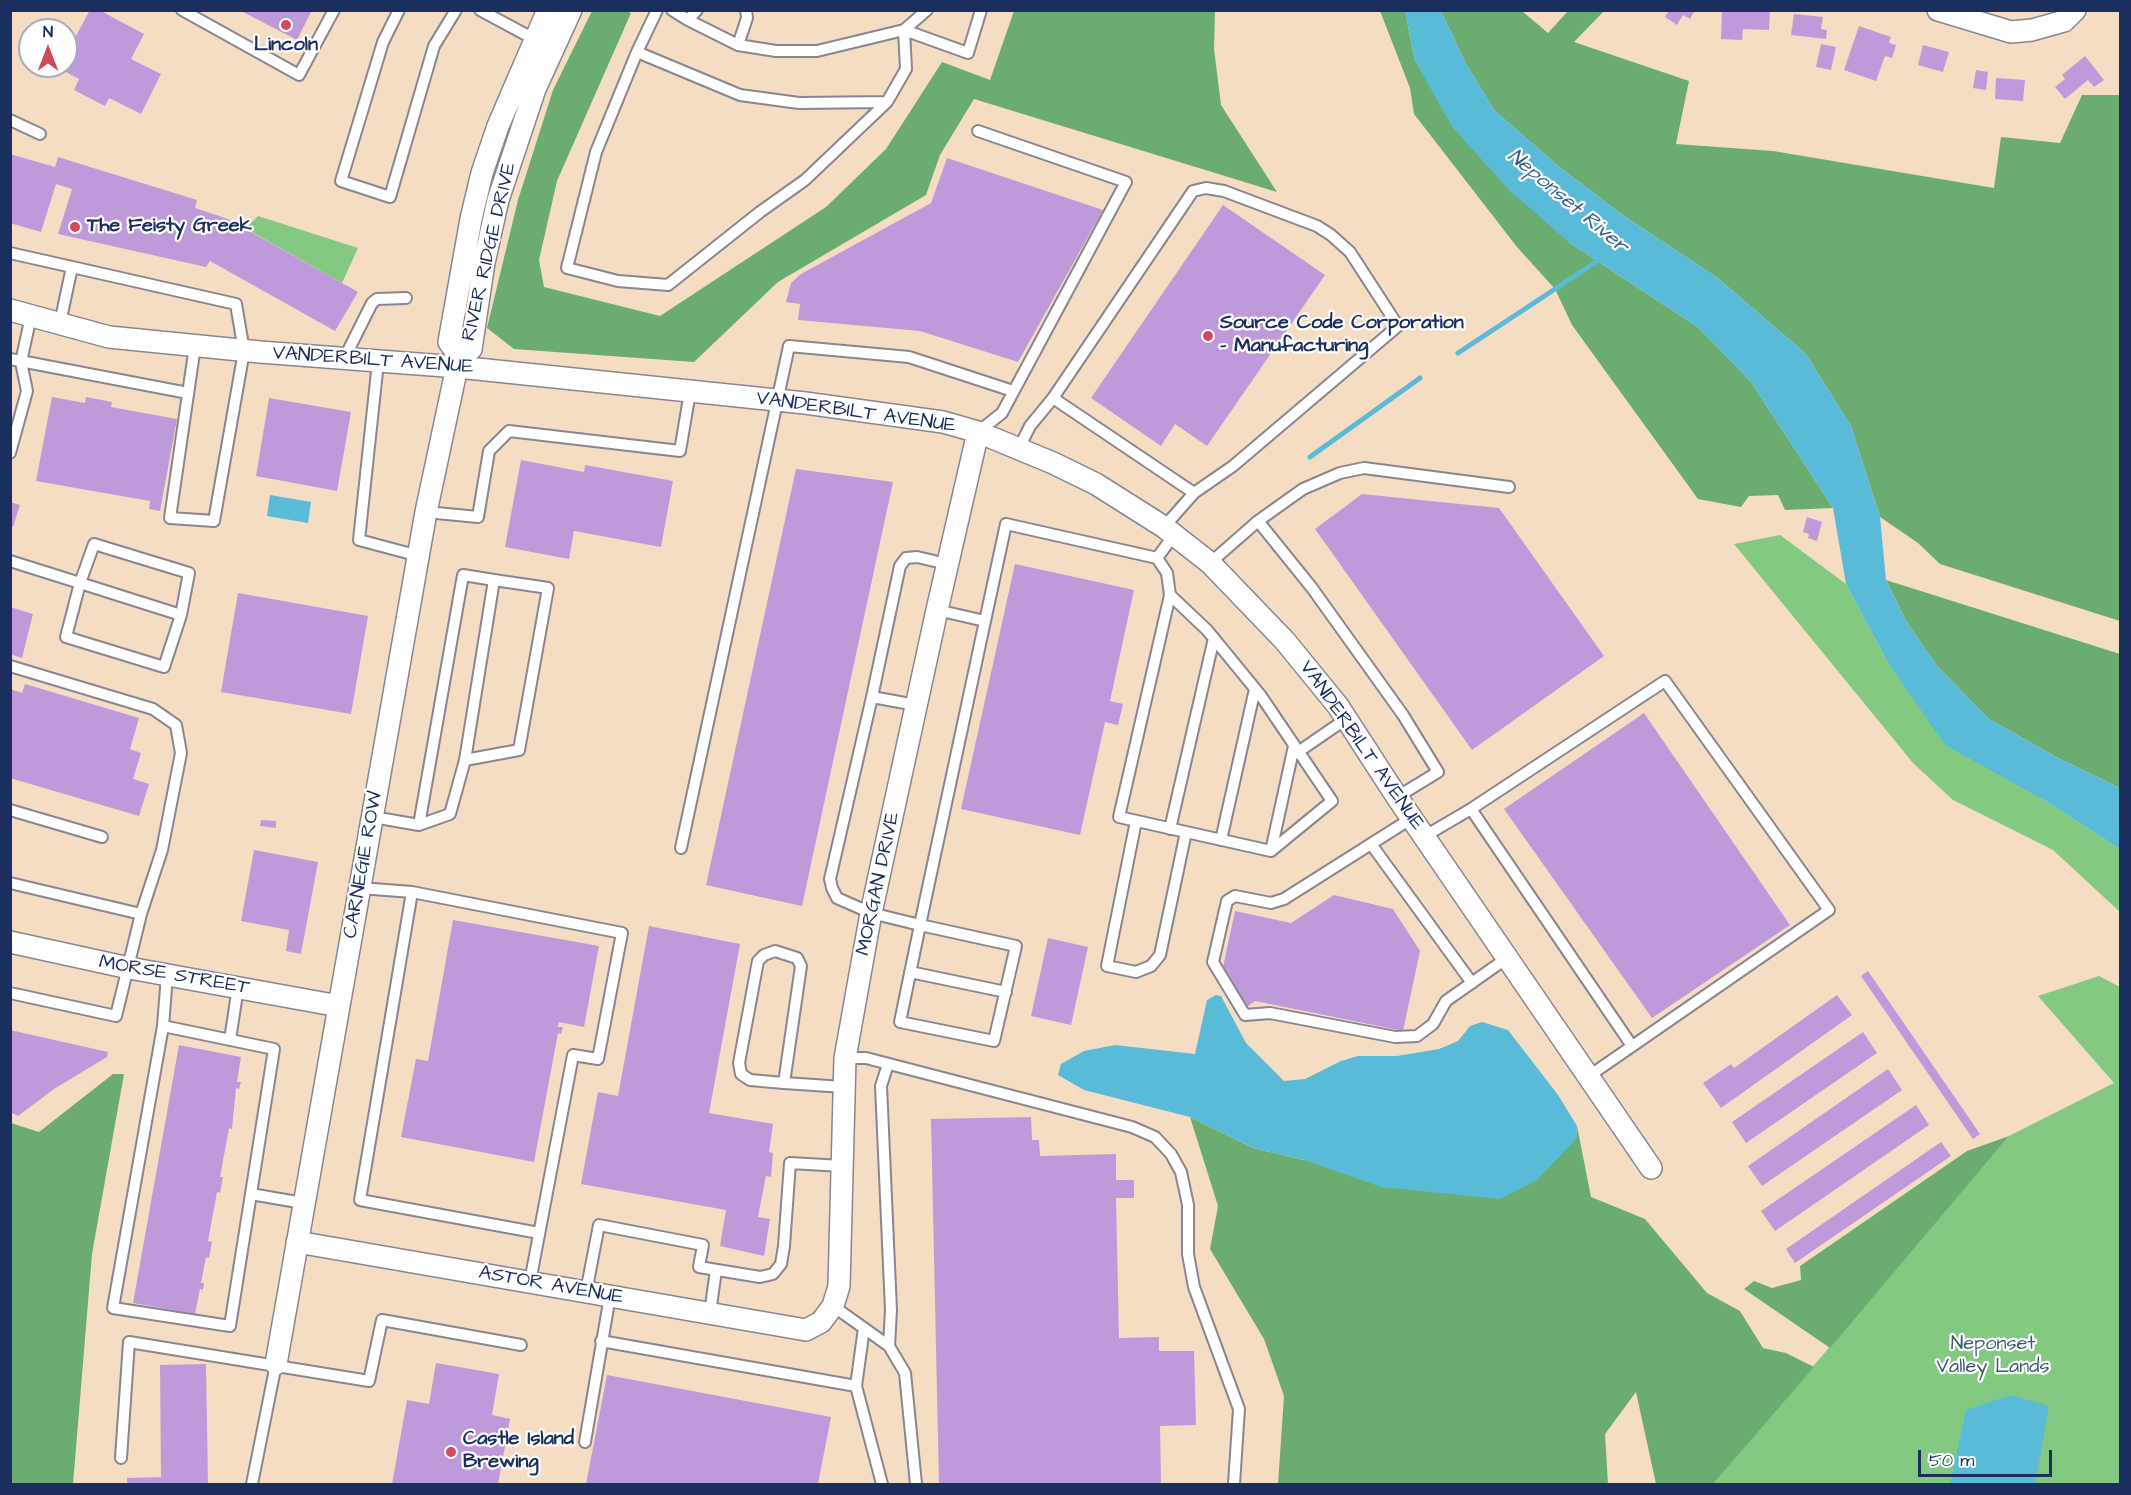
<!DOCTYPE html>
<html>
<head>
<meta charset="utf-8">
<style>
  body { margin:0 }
  #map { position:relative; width:2131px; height:1495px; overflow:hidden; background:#f5ddc3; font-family:"Architects Daughter",sans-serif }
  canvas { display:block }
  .frame { position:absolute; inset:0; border:12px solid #1b2f5e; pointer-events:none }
  .north { position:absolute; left:18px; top:18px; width:60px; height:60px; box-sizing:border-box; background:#fff; border:2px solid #a4acbf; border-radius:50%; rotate:0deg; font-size:16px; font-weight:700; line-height:24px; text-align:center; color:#1b2f5e }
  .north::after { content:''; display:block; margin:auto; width:21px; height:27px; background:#d1495b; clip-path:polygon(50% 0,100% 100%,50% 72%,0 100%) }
  .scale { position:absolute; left:1918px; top:1450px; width:134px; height:27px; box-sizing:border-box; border:3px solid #1b2f5e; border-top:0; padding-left:8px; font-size:18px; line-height:21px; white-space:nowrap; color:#1b2f5e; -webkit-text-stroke:4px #fff; paint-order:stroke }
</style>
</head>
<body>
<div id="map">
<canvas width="2131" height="1495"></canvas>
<div class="frame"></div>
<div class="north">N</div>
<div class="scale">50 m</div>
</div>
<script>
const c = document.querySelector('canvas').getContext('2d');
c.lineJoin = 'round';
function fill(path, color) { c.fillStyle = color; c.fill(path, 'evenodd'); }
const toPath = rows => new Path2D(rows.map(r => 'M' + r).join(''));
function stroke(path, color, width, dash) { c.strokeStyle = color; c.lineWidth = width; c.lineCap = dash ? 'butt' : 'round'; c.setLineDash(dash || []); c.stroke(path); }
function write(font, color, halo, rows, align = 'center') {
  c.font = font + ' "Architects Daughter",sans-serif'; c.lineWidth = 4.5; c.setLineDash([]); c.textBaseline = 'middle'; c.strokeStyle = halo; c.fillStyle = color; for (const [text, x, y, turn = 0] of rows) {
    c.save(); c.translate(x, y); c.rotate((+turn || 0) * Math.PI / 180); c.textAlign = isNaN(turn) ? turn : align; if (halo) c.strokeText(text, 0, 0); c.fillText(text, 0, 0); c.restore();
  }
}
fill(toPath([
  [258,216,358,248,342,283,236,223,239,218,250,224],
  [1780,535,1846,584,1887,661,2044,800,2120,849,2120,912,2053,850,1953,800,1913,763,1734,544],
  [2099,976,2120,987,2120,1484,1713,1484,2009,1136,2114,1083,2038,996]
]), '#84c982');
fill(toPath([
  [592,11,626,11,631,13,557,181,539,260,544,287,660,316,826,207,886,149,942,62,990,80,1014,11,1215,11,1214,49,1221,105,1277,192,974,99,940,155,926,195,778,282,694,362,514,349,487,328,518,200,553,90],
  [1380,11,1405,11,1415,61,1570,243,1699,328,1751,382,1833,508,1785,510,1778,495,1749,496,1741,507,1698,499,1572,325,1555,289,1517,247,1414,114,1410,88],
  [1441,11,1522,11,1548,33,1568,11,1604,11,1574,42,1689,81,1676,144,1773,151,1994,188,2001,137,2060,143,2082,95,2120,95,2120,621,1940,564,1918,543,1880,517,1851,426,1805,353,1719,279,1624,216,1557,165,1494,110,1465,62],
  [1886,580,2120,654,2120,788,2056,757,1989,719,1937,666,1906,621],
  [113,1074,124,1074,92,1254,73,1484,11,1484,11,1123,39,1132],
  [1190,1117,1253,1148,1304,1160,1576,1139,1577,1126,1591,1197,1645,1219,1707,1293,1740,1311,1763,1348,1786,1353,1814,1367,1713,1484,1656,1484,1636,1392,1605,1434,1608,1484,1278,1484,1284,1396,1264,1339,1210,1249,1218,1206],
  [2009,1136,1830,1348,1744,1289,1754,1281,1772,1288,1801,1280,1800,1266,1967,1151]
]), '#6bad70');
fill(toPath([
  [1405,11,1441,11,1465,62,1494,110,1557,165,1624,216,1719,279,1805,353,1851,426,1880,517,1886,580,1906,621,1937,666,1989,719,2056,757,2120,788,2120,849,2044,800,1945,745,1887,661,1846,584,1833,508,1751,382,1699,328,1570,243,1510,191,1453,128,1415,61],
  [270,495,311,502,308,523,267,516],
  [1216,995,1221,996,1246,1043,1284,1081,1305,1079,1341,1061,1358,1056,1397,1056,1439,1049,1458,1041,1470,1026,1482,1022,1508,1030,1558,1095,1577,1126,1576,1139,1537,1180,1500,1199,1381,1187,1304,1160,1253,1148,1190,1117,1084,1090,1058,1075,1061,1064,1084,1051,1115,1045,1195,1054,1207,1000],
  [2011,1395,2049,1406,2035,1484,1950,1484,1966,1410]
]), '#5abbd8');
stroke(toPath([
  [1458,353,1602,258],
  [1310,457,1420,378]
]), '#5abbd8', 5);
fill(toPath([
  [90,10,99,10,144,34,131,59,161,74,141,114,109,98,105,106,74,90,79,79,55,66,66,66,66,54],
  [239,10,312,10,297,40],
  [1669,10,1695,10,1690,19,1683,15,1677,25,1665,17],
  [1722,10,1770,11,1769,30,1743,29,1742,40,1721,39],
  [1794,14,1823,17,1821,29,1827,30,1826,39,1791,35],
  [1859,26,1891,37,1889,43,1896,45,1892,58,1885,56,1876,81,1844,70],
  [1821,44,1836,47,1831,70,1816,67],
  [1923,45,1949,52,1943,72,1918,65],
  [2085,56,2104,80,2094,87,2088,80,2065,99,2055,87,2065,79,2062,75],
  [1976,70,1988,72,1986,90,1973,88],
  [1996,78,2025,80,2023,101,1995,99],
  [10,154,55,167,58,157,197,200,195,208,228,219,358,292,335,331,210,261,206,267,58,234,72,189,56,184,41,232,10,223],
  [947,158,1103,210,1018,362,920,331,798,320,800,304,786,302,791,283,801,274,931,203],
  [1223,205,1325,275,1207,446,1175,424,1161,446,1091,398],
  [52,397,85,403,86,397,112,402,111,407,177,419,160,511,149,509,150,501,36,481],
  [269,398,351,412,337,491,256,476],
  [521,460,584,472,585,465,673,481,661,547,574,531,569,559,505,547],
  [796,469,893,482,802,906,706,885],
  [1362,494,1499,508,1604,656,1472,750,1315,529],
  [10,502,20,505,13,527,10,526],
  [1807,517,1822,522,1817,541,1808,538,1809,534,1803,532],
  [1015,564,1134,590,1110,701,1123,704,1118,725,1105,722,1080,835,961,809],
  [238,593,368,616,351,714,221,692],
  [10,607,33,614,22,658,10,654],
  [25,684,139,718,130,749,141,753,133,779,149,784,139,816,10,778,10,689,22,693],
  [1644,713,1790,925,1652,1018,1504,809],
  [261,820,276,821,276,828,260,826],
  [254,850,318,862,301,954,286,951,289,930,241,921],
  [1334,895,1393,909,1420,951,1403,1031,1255,1001,1247,1007,1223,967,1235,911,1291,923],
  [453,920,599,946,584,1027,559,1022,558,1027,563,1027,561,1034,558,1033,534,1162,401,1137,416,1059,428,1061],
  [649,926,740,944,709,1113,773,1124,769,1152,773,1153,771,1177,766,1176,758,1217,770,1219,764,1256,720,1246,726,1210,581,1184,598,1092,618,1096],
  [1048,938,1088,947,1071,1025,1031,1016],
  [1868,971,1980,1134,1973,1139,1861,976],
  [1837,995,1852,1015,1721,1108,1703,1083,1731,1064,1734,1068],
  [10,1030,108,1052,107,1057,54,1089,18,1116,10,1112],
  [1863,1032,1877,1053,1746,1143,1732,1122],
  [179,1045,241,1057,237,1082,241,1082,239,1089,236,1088,232,1129,229,1128,220,1177,223,1177,220,1193,217,1192,208,1241,212,1242,209,1258,206,1257,201,1283,204,1283,203,1290,200,1289,195,1314,133,1303],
  [1888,1069,1902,1090,1762,1186,1748,1166],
  [1916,1105,1929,1125,1775,1231,1761,1211],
  [1031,1117,1032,1140,1039,1140,1040,1156,1116,1154,1116,1180,1134,1180,1134,1198,1116,1198,1119,1338,1159,1337,1159,1351,1194,1351,1196,1425,1160,1426,1161,1484,939,1484,931,1119],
  [1941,1142,1951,1156,1795,1263,1786,1249],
  [436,1363,499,1374,492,1415,510,1419,498,1484,392,1484,407,1400,429,1404],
  [206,1364,208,1484,127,1484,127,1478,161,1477,160,1365],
  [607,1375,831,1417,818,1484,586,1484]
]), '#bf9ada');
const lane = toPath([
  [182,10,299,75,334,10],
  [399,10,383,42,341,181,390,197,434,46,456,10],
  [480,10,534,39],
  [657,10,637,52,740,95,799,103,887,102,906,69,904,30,968,53,981,10],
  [672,10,688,20,697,10],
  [746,10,747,18,738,45,776,51,817,51,904,30,927,10],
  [688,20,738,45],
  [637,52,596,152,567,268,618,281,668,285,760,212,805,180,887,102],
  [10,120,40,134],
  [978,131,1126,182,1002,413,978,432],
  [10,253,236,304,244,351,214,521,170,518,195,346],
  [60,323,72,267],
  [10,359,188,393],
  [344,359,372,303,377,299,406,298],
  [378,362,359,540,419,556],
  [1053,398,1194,493],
  [1019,448,1030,426,1053,398,1193,191,1206,188,1224,191,1317,226,1331,235,1350,252,1398,326,1233,466,1194,493,1164,527],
  [10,453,27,391,21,362,31,316],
  [426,512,478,517,489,451,509,431,680,451,690,392],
  [1258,521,1312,588,1403,715,1438,772,1397,797],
  [1157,558,1174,535],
  [10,561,80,583,181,615,164,667,66,637,80,583,94,544,189,573,181,615],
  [1210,563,1258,521,1303,489,1340,473,1364,468,1509,487],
  [1170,595,1119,817,1271,851],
  [937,610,985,621],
  [10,666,153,709,176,725,181,753,162,850,141,914],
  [872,697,830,879,832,888,837,898,871,913,920,925,1016,946,994,1041,900,1022,920,925,985,621,1006,524,1157,558,1167,573,1170,595,1207,630,1261,696,1332,801,1271,851],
  [916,705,872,697,900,566,906,558,917,557,947,564],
  [1298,752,1346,719],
  [1471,809,1632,1046],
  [10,810,102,837],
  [373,817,419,825,450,814,465,760,494,580,548,588,519,750,465,760],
  [1412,818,1284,899,1271,903,1235,896,1227,901,1213,962,1245,1015,1270,1013,1395,1037,1417,1036,1433,1024,1446,1001,1507,958],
  [1136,821,1107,966,1136,972,1151,966,1160,955,1186,832],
  [419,825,463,575,494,580],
  [1170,829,1214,638],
  [1425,836,1471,809,1665,681,1829,910,1589,1076],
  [1221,840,1255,689],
  [1371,844,1472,983],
  [681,848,789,346,909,357,1013,391],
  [1271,851,1294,746],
  [10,883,141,914,116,1016,10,993],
  [360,888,412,892,622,933,598,1059,573,1055,530,1282],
  [412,892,360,1200,539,1233],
  [910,972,1006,992],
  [163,1026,113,1308,230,1326,274,1049,163,1026,167,975],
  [230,1040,238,987],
  [845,1058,866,1058,1132,1127,1155,1137,1171,1154,1181,1172,1188,1205,1188,1254,1194,1287,1239,1409,1234,1484],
  [888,1064,881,1086,891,1310,889,1346],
  [784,1083,801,966,797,958,775,951,764,955,758,961,739,1063,741,1074,750,1080,784,1083,844,1087],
  [251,1194,303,1203],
  [586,1292,599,1225,703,1245,699,1267,760,1277,773,1274,781,1264,784,1246,790,1163,842,1166],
  [833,1306,889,1346,905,1373,916,1484],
  [710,1313,716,1270],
  [864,1328,856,1386,882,1484],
  [601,1341,856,1386],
  [585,1442,610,1296],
  [121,1458,129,1342,369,1381,382,1320,521,1345],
  [252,1484,276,1364]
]);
const street = toPath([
  [1938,10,2011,32,2032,30,2064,21,2075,10],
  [10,310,109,337,260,352,458,367,805,403,943,422,978,432,1053,463,1096,484,1164,527,1210,563,1285,641,1338,706,1397,797,1651,1168],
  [460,357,449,342,471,219,482,173,498,126,548,10],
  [10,942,129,968,339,1006],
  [297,1242,806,1330,821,1322,833,1306,839,1286,845,1058,871,913,937,610,978,432],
  [276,1364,426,512,455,376,460,357,471,349,484,263,498,200,535,89,571,10]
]);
stroke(lane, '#888690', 14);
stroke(street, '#888690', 24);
stroke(lane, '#fff', 10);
stroke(street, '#fff', 21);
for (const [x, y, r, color] of [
  [286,25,6,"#d1495b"],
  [75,227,6,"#d1495b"],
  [1208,336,6,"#d1495b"],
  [451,1452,6,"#d1495b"]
]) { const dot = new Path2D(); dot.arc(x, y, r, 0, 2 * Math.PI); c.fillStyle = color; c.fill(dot); stroke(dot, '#fff', 2); }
write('bold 20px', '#1b2f5e', '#fff', [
  ["Lincoln",286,46,"center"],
  ["The Feisty Greek",87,227],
  ["Source Code Corporation",1220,324],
  ["- Manufacturing",1220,347],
  ["Castle Island",463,1440],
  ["Brewing",463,1463]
], 'left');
write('20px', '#1b2f5e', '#fff', [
  ["RIVER RIDGE DRIVE",490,252,-77],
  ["VANDERBILT AVENUE",373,361,4],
  ["VANDERBILT AVENUE",856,413,8],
  ["VANDERBILT AVENUE",1361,746,55],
  ["CARNEGIE ROW",364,865,-80],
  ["MORGAN DRIVE",879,884,-78],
  ["MORSE STREET",174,976,10],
  ["ASTOR AVENUE",551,1286,10]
]);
write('20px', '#3a5d69', '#fff', [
  ["Neponset",1993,1345],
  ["Valley Lands",1993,1368]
]);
write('italic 21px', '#316089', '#fff', [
  ["Neponset River",1567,202,40]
]);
</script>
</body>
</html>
